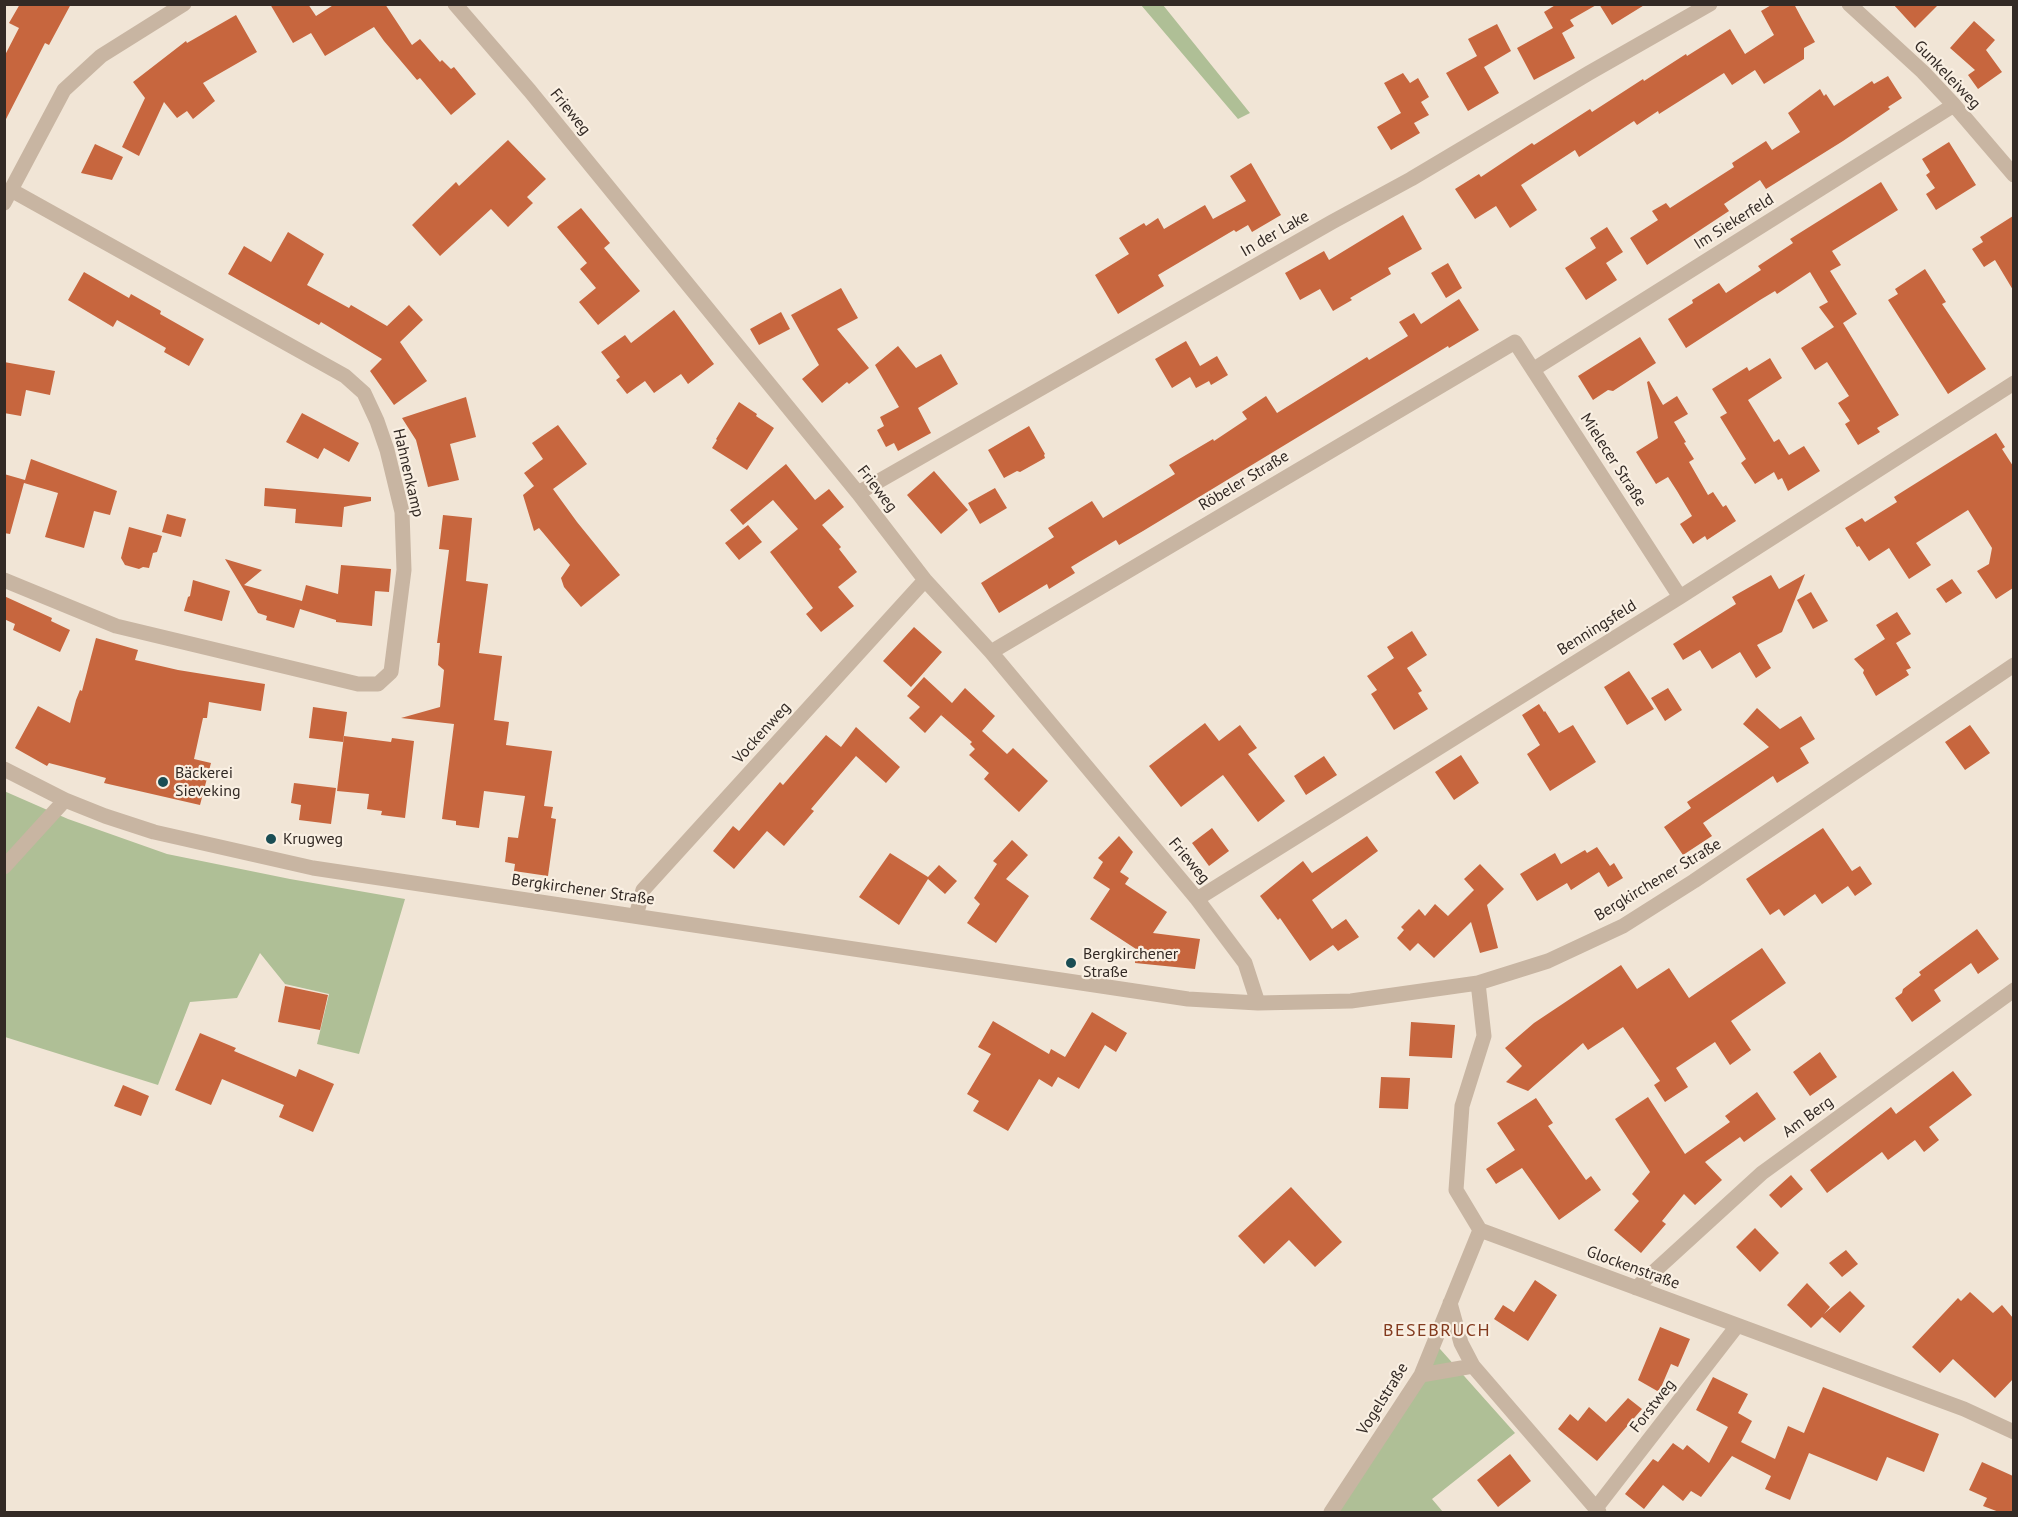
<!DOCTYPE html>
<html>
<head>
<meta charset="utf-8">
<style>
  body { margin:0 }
  #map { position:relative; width:2018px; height:1517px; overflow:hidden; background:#f1e5d6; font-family:"PT Sans",sans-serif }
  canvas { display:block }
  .frame { position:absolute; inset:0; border:6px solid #332a25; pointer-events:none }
</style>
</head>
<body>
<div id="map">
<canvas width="2018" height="1517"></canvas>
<div class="frame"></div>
</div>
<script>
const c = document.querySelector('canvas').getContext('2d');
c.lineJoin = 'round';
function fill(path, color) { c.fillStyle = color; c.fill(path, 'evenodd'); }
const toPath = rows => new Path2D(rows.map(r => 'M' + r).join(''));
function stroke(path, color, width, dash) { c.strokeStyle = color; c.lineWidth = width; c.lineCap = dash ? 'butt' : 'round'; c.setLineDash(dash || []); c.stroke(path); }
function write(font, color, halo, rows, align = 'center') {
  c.font = font + ' "PT Sans",sans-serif'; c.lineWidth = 4.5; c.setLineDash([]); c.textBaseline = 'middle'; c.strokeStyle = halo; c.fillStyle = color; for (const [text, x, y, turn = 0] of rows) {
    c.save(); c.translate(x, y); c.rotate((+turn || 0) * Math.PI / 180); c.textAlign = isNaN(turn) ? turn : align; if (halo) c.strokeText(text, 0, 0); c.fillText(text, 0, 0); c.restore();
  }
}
fill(toPath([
  [1141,5,1163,5,1250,113,1238,119],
  [4,791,68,819,167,854,290,879,405,899,359,1054,317,1044,329,994,285,984,260,953,237,998,190,1002,158,1085,5,1037],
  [1432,1340,1515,1433,1432,1499,1443,1512,1325,1512,1425,1357]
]), '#afbf96');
fill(toPath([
  [20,4,71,4,49,45,45,43,4,123,4,57,19,28,9,23],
  [270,4,308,4,316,16,335,4,385,4,412,45,420,39,440,62,442,60,451,69,454,67,476,94,451,115,420,78,417,80,384,41,374,27,325,56,311,33,293,43],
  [1557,4,1598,4,1570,20,1574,26,1562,33,1575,58,1534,80,1517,48,1553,28,1544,12],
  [1599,4,1646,4,1612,25],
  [1773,4,1794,4,1802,19,1815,42,1804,48,1804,59,1764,84,1755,70,1732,85,1724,73,1659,114,1658,111,1637,125,1634,121,1579,157,1575,150,1521,185,1537,210,1510,228,1496,206,1475,219,1455,189,1479,174,1481,177,1532,143,1534,145,1590,109,1592,112,1643,79,1644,81,1686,54,1687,56,1730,29,1745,54,1774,35,1761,11],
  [1893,4,1939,4,1915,28],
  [236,15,257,52,203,83,215,101,193,119,187,111,177,118,164,102,139,156,122,147,145,98,133,82,186,41,187,43],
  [1974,21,1995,40,1986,50,2002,72,1978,89,1968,75,1975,70,1950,48],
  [1497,24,1511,51,1484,67,1499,93,1468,111,1446,73,1477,56,1468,39],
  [1403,73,1410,83,1418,78,1429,97,1421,102,1429,115,1414,123,1420,133,1391,150,1377,127,1401,113,1384,83],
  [1888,76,1902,98,1888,107,1890,109,1843,141,1766,189,1760,180,1724,204,1729,211,1647,265,1630,238,1658,220,1652,211,1666,203,1670,208,1734,167,1732,163,1766,141,1772,150,1800,132,1788,113,1820,89,1824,96,1826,94,1834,106,1872,81,1874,84],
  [508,140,546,179,527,197,533,203,508,227,491,209,440,256,412,225,456,182,459,186],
  [1949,142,1976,185,1936,210,1926,194,1935,188,1926,175,1930,172,1922,159],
  [95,144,123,157,112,180,81,173],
  [1251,163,1281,215,1252,232,1248,225,1236,232,1234,230,1158,275,1164,286,1118,314,1095,275,1129,254,1119,238,1144,223,1146,226,1158,218,1164,229,1205,205,1213,219,1246,201,1230,176],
  [1881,182,1898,210,1832,251,1841,265,1830,271,1857,314,1843,323,1899,415,1877,428,1880,432,1858,445,1845,424,1850,421,1838,403,1849,396,1827,362,1815,370,1801,348,1834,327,1819,307,1828,302,1810,272,1777,294,1775,291,1760,300,1686,348,1668,319,1693,303,1692,300,1719,283,1726,293,1761,270,1758,266,1793,243,1790,239],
  [581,208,610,243,604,248,640,291,598,325,579,302,596,288,580,269,587,263,557,227],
  [1403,215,1422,249,1388,268,1391,274,1350,298,1352,300,1333,311,1320,289,1300,300,1285,273,1324,251,1329,260],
  [2013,216,2013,290,1995,260,1984,267,1972,249,1983,242,1980,237],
  [1607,227,1623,252,1606,263,1617,280,1586,300,1565,268,1596,248,1590,238],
  [288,232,324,254,307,285,349,308,351,305,387,326,409,305,423,320,400,342,427,381,394,405,370,371,382,359,321,322,319,325,228,274,244,246,271,262],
  [1448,263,1462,288,1446,298,1431,273],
  [1925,269,1946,302,1942,304,1986,369,1948,394,1888,300,1898,294,1895,289],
  [84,272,129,298,131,294,161,311,160,314,204,339,189,366,164,352,166,348,117,320,113,327,68,300],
  [841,288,858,318,837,329,869,368,849,384,847,382,822,403,802,379,819,365,791,315],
  [1459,299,1479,330,1449,348,1448,346,1143,531,1119,545,1116,540,1071,567,1075,573,1049,589,1047,584,999,613,981,583,1054,537,1048,528,1092,501,1103,518,1175,474,1169,465,1213,439,1214,441,1247,419,1242,412,1266,396,1277,413,1367,357,1369,360,1408,336,1399,322,1414,313,1421,324],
  [674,310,714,364,688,384,681,374,654,393,645,381,627,394,616,380,620,377,601,352,625,335,631,343],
  [781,312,790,329,759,345,750,329],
  [1640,337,1656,363,1613,391,1608,390,1593,400,1578,376],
  [1186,341,1200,366,1217,356,1228,375,1211,385,1209,381,1196,388,1190,377,1172,388,1155,359],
  [898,346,916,368,941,354,958,384,918,408,931,433,898,451,894,443,886,447,877,430,884,426,880,417,899,407,875,365],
  [1770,358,1782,378,1748,400,1774,442,1779,439,1789,455,1804,446,1820,471,1788,491,1782,478,1778,480,1774,472,1755,484,1741,463,1746,459,1720,417,1727,413,1712,389,1747,367,1749,371],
  [4,362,55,371,50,395,26,390,21,416,4,413],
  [1649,381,1663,405,1677,396,1688,414,1674,422,1686,442,1684,443,1694,459,1689,462,1708,495,1713,492,1723,507,1726,505,1736,521,1707,540,1705,536,1693,544,1680,524,1692,516,1677,491,1668,477,1656,484,1636,452,1658,438,1647,382],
  [466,397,476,437,450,444,459,480,428,487,416,440,402,418],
  [739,402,757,414,756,416,774,428,747,470,712,448,717,440,716,439],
  [302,413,359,443,349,462,324,448,318,459,286,442],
  [558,425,587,464,553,489,577,522,620,575,581,607,564,587,561,578,570,565,539,528,534,531,523,495,534,486,524,473,543,459,532,443],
  [1029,426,1045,454,1044,455,1045,458,1020,472,1017,471,1004,478,988,450],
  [1996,433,2005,447,2002,449,2013,466,2013,588,1996,599,1977,571,1989,564,1992,548,1968,510,1916,543,1931,565,1909,579,1889,548,1869,561,1859,546,1857,547,1845,528,1862,518,1865,522,1897,502,1894,497],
  [31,459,117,491,110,515,94,511,84,548,45,537,58,493,24,483,10,534,4,533,4,474,25,480],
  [786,464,815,500,829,489,844,507,822,525,841,547,839,549,857,572,838,587,854,606,821,632,806,614,813,608,770,552,798,529,773,500,743,525,730,510],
  [934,471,968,510,941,534,907,495],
  [265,488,371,497,371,501,344,507,342,527,295,523,296,509,264,506],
  [995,488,1007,508,980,524,968,503],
  [167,514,186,519,181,537,162,532],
  [443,515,472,518,466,581,488,584,479,653,502,656,494,720,509,722,506,745,552,751,544,806,553,807,551,818,556,819,548,876,514,871,515,864,505,862,508,837,518,838,525,796,484,791,479,828,456,825,456,821,442,819,454,724,401,718,440,707,444,670,438,665,440,643,437,643,449,550,439,549],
  [748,525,762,542,739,560,725,543],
  [129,527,162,536,157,552,153,553,149,568,143,567,139,569,125,565,121,558],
  [225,559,262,570,244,585,302,601,306,585,338,594,341,565,391,569,389,592,375,591,372,626,336,622,336,620,300,609,294,628,266,620,267,616,258,613],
  [1805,574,1782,632,1757,645,1771,668,1756,678,1740,652,1712,669,1700,650,1683,660,1673,644,1736,604,1732,597,1771,575,1779,589],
  [1952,579,1962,593,1946,603,1936,589],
  [193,580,230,591,222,621,184,611,188,597,190,596],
  [1811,592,1828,621,1813,629,1797,600],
  [4,596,52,618,51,621,70,630,60,652,13,630,15,624,4,619],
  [1897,612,1911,634,1896,643,1911,668,1906,670,1909,675,1876,696,1863,673,1864,670,1854,659,1885,639,1876,625],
  [914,627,942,652,911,687,883,661],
  [1412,631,1427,655,1407,668,1422,691,1418,693,1428,709,1394,730,1371,694,1377,690,1367,676,1394,658,1387,647],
  [96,638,138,650,135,660,178,670,265,684,261,711,209,702,207,718,203,718,194,759,211,763,200,805,104,783,106,778,49,763,47,766,15,748,38,706,70,723,76,700,80,690,82,691],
  [1629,671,1654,709,1627,725,1604,687],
  [924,677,952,703,965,688,995,716,982,731,1007,754,1013,748,1048,781,1019,812,984,779,989,773,969,755,975,749,970,744,972,742,941,715,950,705,925,733,909,718,920,707,907,696],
  [1668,688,1682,710,1665,721,1651,698],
  [1539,704,1544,712,1545,711,1559,733,1573,725,1596,762,1550,791,1527,754,1540,745,1522,715],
  [313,707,347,712,343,742,309,738],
  [1757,708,1780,729,1801,716,1815,739,1800,748,1809,763,1777,783,1773,776,1703,823,1712,836,1683,855,1664,827,1691,808,1687,802,1769,747,1743,724],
  [1205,723,1219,741,1240,725,1257,748,1248,754,1285,801,1258,822,1223,775,1181,807,1149,766],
  [1970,725,1990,753,1965,770,1945,742],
  [856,727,900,767,886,783,856,756,811,809,814,811,784,846,767,831,734,869,713,851,733,826,739,831,780,782,783,785,826,735,841,747],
  [344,736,391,742,392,738,414,741,405,818,381,815,382,811,367,809,369,794,337,791],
  [1461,755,1479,783,1454,800,1435,772],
  [1324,756,1337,775,1306,795,1294,776],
  [294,783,336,788,331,824,299,820,301,805,291,803],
  [1212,828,1229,851,1209,866,1192,843],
  [1823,828,1852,871,1860,866,1872,884,1855,896,1848,886,1822,904,1815,894,1784,916,1779,909,1770,915,1746,879],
  [1119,836,1133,852,1120,872,1129,878,1125,884,1167,912,1153,933,1200,939,1195,969,1135,963,1136,949,1090,919,1110,889,1093,878,1103,862,1098,858],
  [1367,836,1378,851,1312,900,1332,929,1346,919,1359,937,1338,951,1333,945,1310,961,1280,918,1278,920,1260,896,1303,861,1312,873],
  [1012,840,1028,855,1006,879,1029,896,996,943,967,923,980,904,974,898,997,864,993,861],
  [1597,847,1610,866,1614,863,1623,878,1608,887,1599,872,1571,890,1567,883,1537,901,1520,874,1555,853,1561,864,1585,850,1587,853],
  [890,853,928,877,939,865,957,881,945,894,928,879,899,925,859,897],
  [1480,864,1504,889,1487,905,1498,948,1480,953,1471,922,1434,958,1418,943,1410,951,1397,938,1404,930,1401,927,1419,909,1425,916,1435,904,1448,916,1474,890,1464,879],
  [1977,929,1999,959,1978,974,1971,963,1934,990,1941,1001,1912,1022,1895,998,1902,993,1903,989,1921,975,1919,972],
  [1762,948,1786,983,1731,1021,1751,1050,1730,1065,1715,1042,1676,1068,1688,1087,1665,1102,1654,1085,1660,1081,1623,1027,1588,1050,1583,1043,1528,1091,1506,1082,1522,1066,1505,1048,1534,1023,1621,965,1637,989,1669,968,1689,998],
  [285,986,328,995,320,1030,278,1022],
  [1092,1012,1127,1033,1116,1052,1105,1045,1079,1089,1058,1077,1052,1087,1039,1079,1008,1131,973,1111,979,1101,967,1094,991,1054,978,1047,993,1021,1049,1054,1051,1049,1065,1057],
  [1411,1022,1455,1025,1452,1058,1409,1056],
  [200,1033,236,1048,234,1051,296,1077,299,1069,334,1084,313,1132,279,1117,284,1105,222,1079,211,1105,175,1090],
  [1820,1052,1837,1077,1810,1096,1793,1072],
  [1953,1071,1972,1095,1929,1127,1939,1140,1924,1152,1915,1140,1888,1160,1882,1152,1827,1193,1810,1170,1891,1107,1896,1114],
  [1381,1077,1410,1078,1408,1109,1379,1108],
  [123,1085,149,1096,141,1116,114,1106],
  [1757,1092,1776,1119,1744,1142,1740,1137,1705,1162,1722,1180,1695,1205,1684,1194,1662,1221,1666,1224,1641,1253,1614,1230,1639,1201,1632,1194,1650,1172,1615,1119,1648,1097,1685,1154,1730,1122,1725,1116],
  [1536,1098,1553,1123,1548,1126,1586,1180,1591,1176,1601,1190,1559,1220,1522,1168,1496,1184,1486,1169,1515,1150,1497,1123],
  [1791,1175,1803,1189,1781,1208,1769,1195],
  [1291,1187,1342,1242,1315,1267,1289,1240,1264,1264,1238,1236],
  [1755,1228,1779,1253,1760,1272,1736,1247],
  [1846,1250,1858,1264,1842,1277,1829,1263],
  [1535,1280,1557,1295,1528,1341,1494,1319,1503,1305,1514,1312],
  [1807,1283,1830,1307,1824,1314,1850,1291,1865,1306,1840,1333,1822,1317,1811,1328,1787,1305],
  [1970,1292,1993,1313,2002,1305,2013,1318,2013,1379,1995,1398,1953,1359,1940,1373,1912,1347,1958,1298,1961,1301],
  [1660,1327,1690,1339,1678,1367,1671,1364,1659,1392,1638,1380],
  [1713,1377,1748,1394,1738,1413,1752,1421,1741,1442,1775,1459,1788,1426,1804,1433,1823,1387,1939,1434,1924,1472,1887,1457,1877,1481,1809,1453,1790,1500,1765,1489,1771,1476,1732,1456,1701,1497,1691,1491,1683,1501,1663,1485,1644,1509,1625,1494,1653,1459,1658,1462,1673,1443,1683,1450,1687,1445,1709,1463,1728,1427,1696,1410],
  [1628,1398,1642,1409,1597,1461,1558,1429,1570,1414,1578,1421,1589,1407,1606,1422],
  [1510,1454,1531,1481,1498,1507,1477,1480],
  [1982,1462,2013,1476,2013,1512,1999,1512,1983,1506,1987,1498,1969,1490]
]), '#c7663e');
stroke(toPath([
  [455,4,530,91,858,493,925,580,991,652,1197,899,1245,963,1258,1003],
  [1849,4,1923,72,1954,105,2014,175],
  [4,203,64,90,101,56,184,4],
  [1534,369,1954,105],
  [858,493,1332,222,1411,179,1589,73,1710,4],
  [4,580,116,626,358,684,378,684,391,672,404,570,402,512,387,450,377,421,364,393,345,376,11,190],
  [991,652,1515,342,1680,597],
  [4,769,65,800,105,816,154,832,313,868,1188,999,1258,1003,1351,1001,1478,983,1548,961,1623,926,1694,881,2014,665],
  [4,867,65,800],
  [1197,899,1680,597,2014,383],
  [636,916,643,890,925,580],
  [1478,983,1484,1036,1462,1106,1456,1190,1480,1230,1964,1409,2014,1432],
  [1636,1288,1762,1173,2014,990],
  [1450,1303,1461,1343,1473,1366],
  [1421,1375,1473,1366,1599,1512],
  [1596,1508,1737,1326],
  [1331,1512,1421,1375,1480,1230]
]), '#c8b5a2', 15);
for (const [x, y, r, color] of [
  [163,782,6,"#1a4d54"],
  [271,839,6,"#1a4d54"],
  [1071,963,6,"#1a4d54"]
]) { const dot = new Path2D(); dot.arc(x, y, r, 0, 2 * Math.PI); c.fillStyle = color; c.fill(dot); stroke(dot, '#f9efe2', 2); }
write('16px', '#332a25', '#f9efe2', [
  ["Gunkeleiweg",1947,75,46],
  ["Frieweg",570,112,51],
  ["Im Siekerfeld",1734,222,-32],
  ["In der Lake",1275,234,-30],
  ["Mielecer Straße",1613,460,57],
  ["Hahnenkamp",408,473,77],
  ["Röbeler Straße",1244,481,-31],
  ["Frieweg",877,489,52],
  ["Benningsfeld",1597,628,-32],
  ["Vockenweg",762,733,-48],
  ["Frieweg",1189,861,50],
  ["Bergkirchener Straße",1658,880,-31],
  ["Bergkirchener Straße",583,890,8],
  ["Am Berg",1808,1117,-36],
  ["Glockenstraße",1633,1268,20],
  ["Vogelstraße",1383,1399,-58],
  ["Forstweg",1653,1406,-52]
]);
write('16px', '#332a25', '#f9efe2', [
  ["Bäckerei",175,773],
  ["Sieveking",175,791],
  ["Krugweg",283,839],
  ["Bergkirchener",1083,954],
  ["Straße",1083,972]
], 'left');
c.letterSpacing = '1.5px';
write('18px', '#823a1e', '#f9efe2', [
  ["BESEBRUCH",1437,1331]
]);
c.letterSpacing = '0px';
</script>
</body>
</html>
